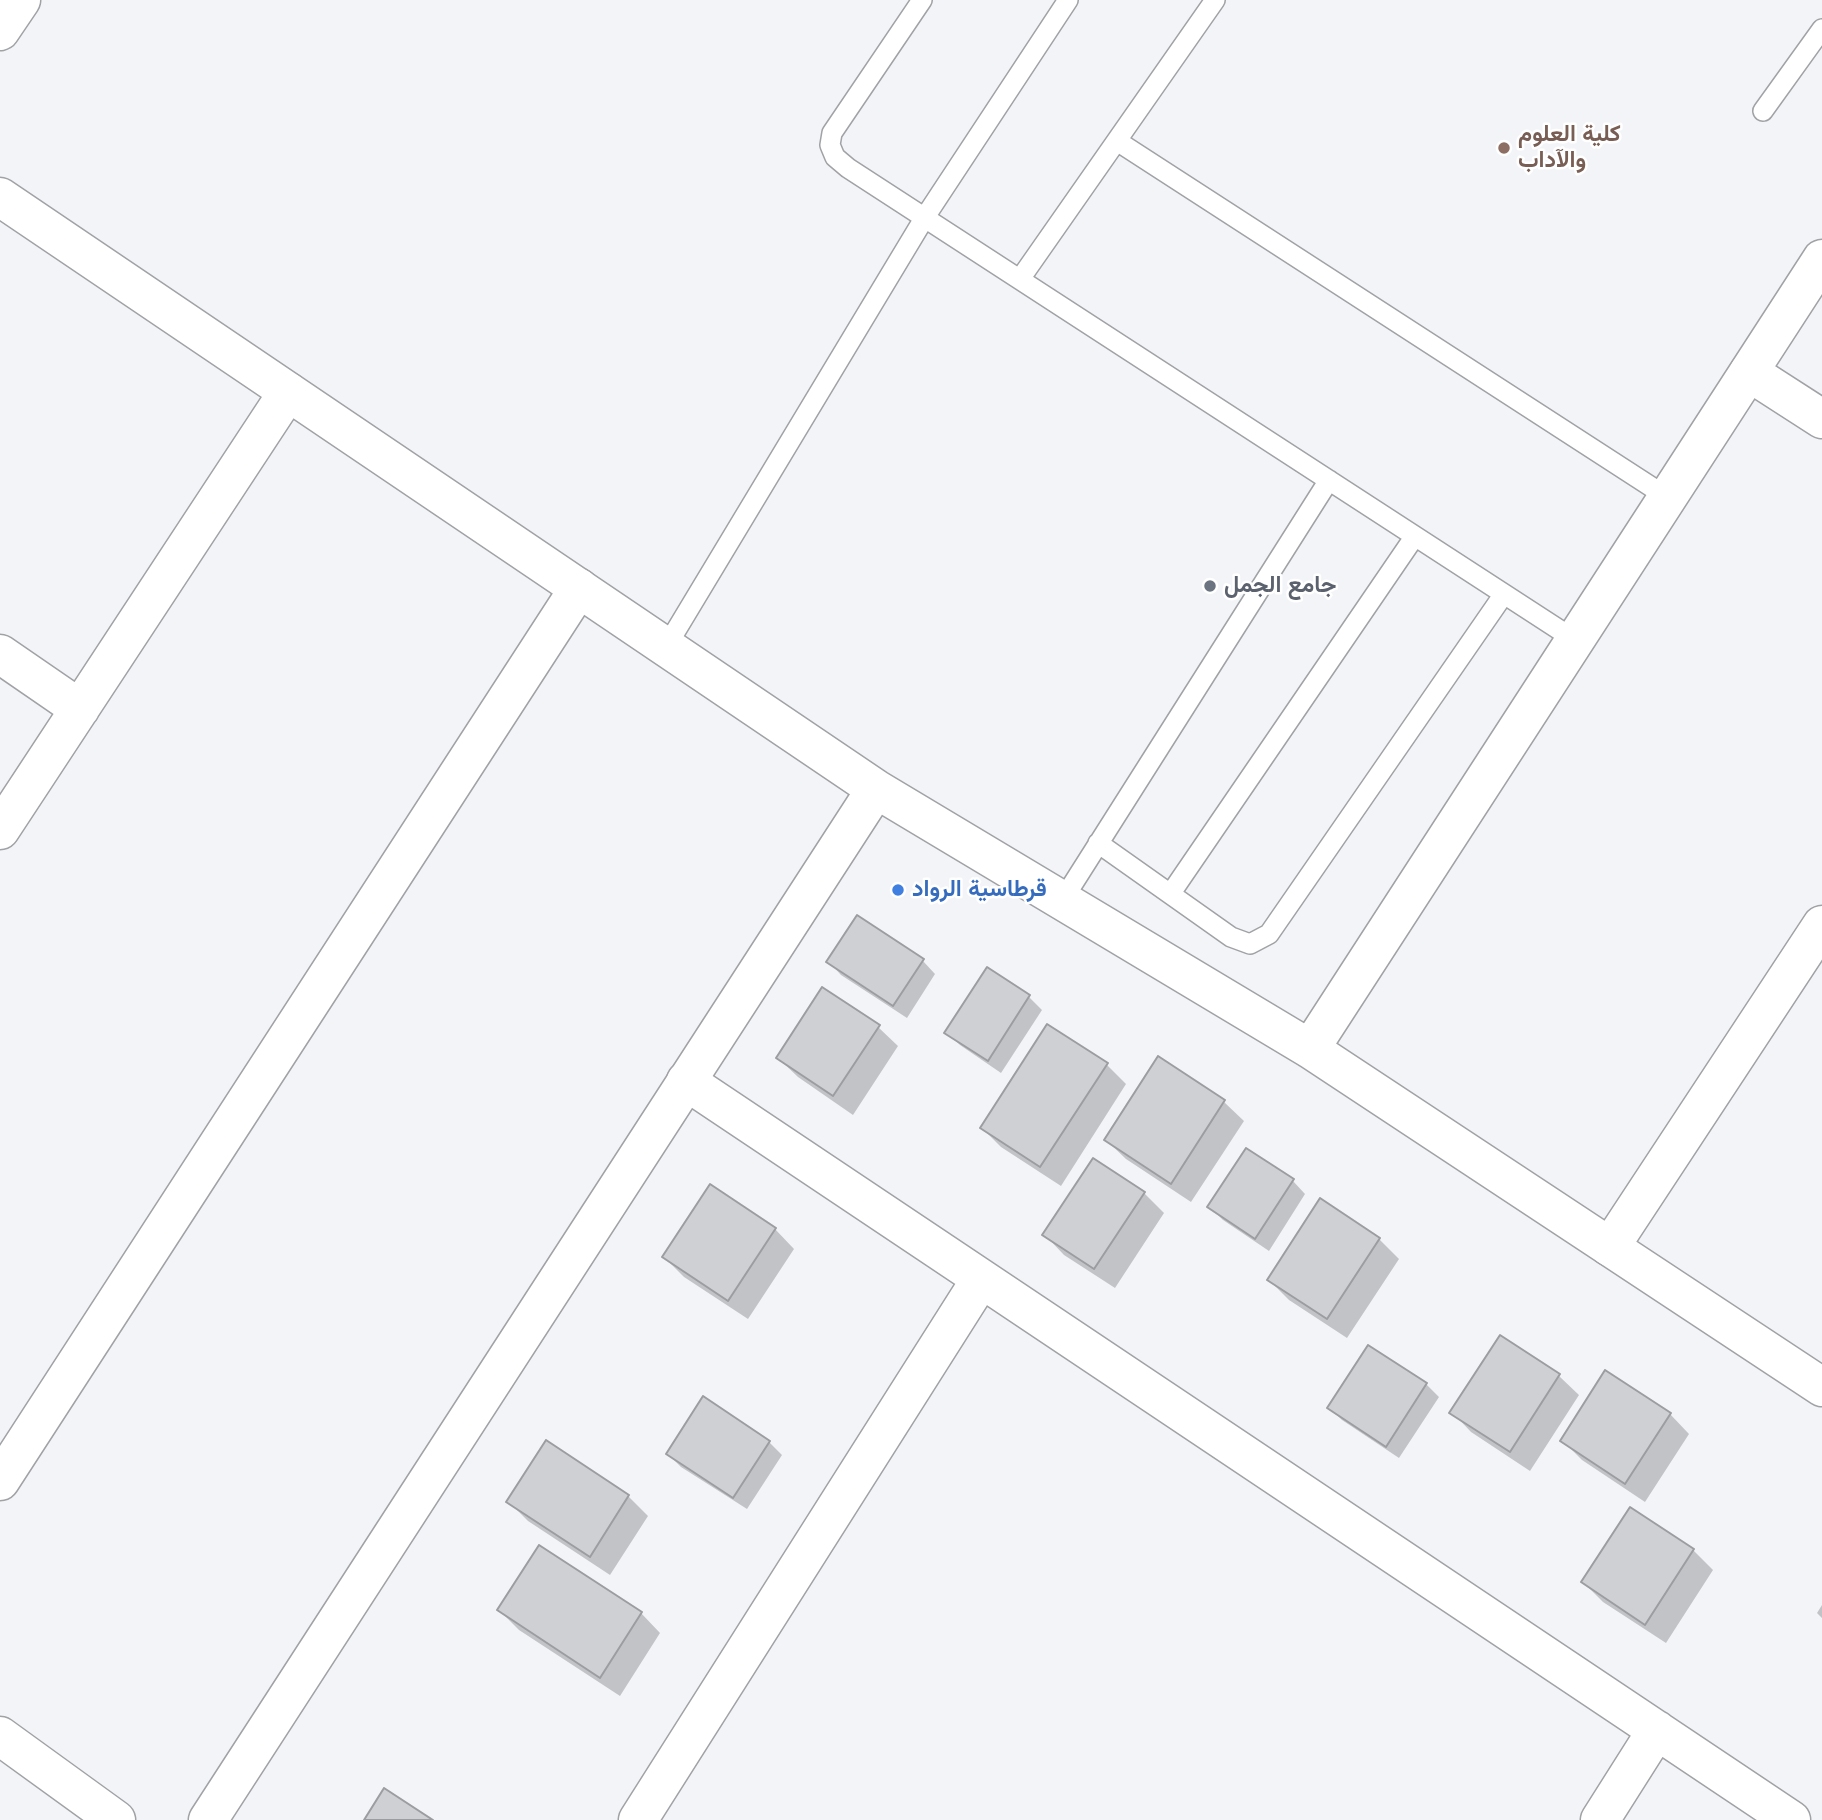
<!DOCTYPE html>
<html>
<head>
<meta charset="utf-8">
<style>
  body { margin:0 }
  canvas { display:block; background:#f3f4f7 }
</style>
</head>
<body>
<canvas width="1822" height="1820"></canvas>
<script>
const c = document.querySelector('canvas').getContext('2d');
c.lineJoin = 'round';
function fill(path, color) { c.fillStyle = color; c.fill(path, 'evenodd'); }
const toPath = rows => new Path2D(rows.map(r => 'M' + r).join(''));
function stroke(path, color, width, dash) { c.strokeStyle = color; c.lineWidth = width; c.lineCap = dash ? 'butt' : 'round'; c.setLineDash(dash || []); c.stroke(path); }
function write(font, color, halo, rows, align = 'center') {
  c.font = font + ' Helvetica,Vazirmatn,sans-serif'; c.lineWidth = 5; c.setLineDash([]); c.textBaseline = 'middle'; c.strokeStyle = halo; c.fillStyle = color; for (const [text, x, y, turn = 0] of rows) {
    c.save(); c.translate(x, y); c.rotate((+turn || 0) * Math.PI / 180); c.textAlign = isNaN(turn) ? turn : align; if (halo) c.strokeText(text, 0, 0); c.fillText(text, 0, 0); c.restore();
  }
}
fill(toPath([
  [923,961,935,974,907,1018,841,975,829,962],
  [988,969,1029,997,1042,1010,1001,1073,960,1045,947,1032],
  [878,1027,898,1046,853,1115,798,1077,778,1058],
  [1158,1059,1224,1102,1244,1121,1191,1202,1126,1159,1106,1140],
  [1107,1065,1126,1084,1061,1186,1001,1147,982,1128],
  [1293,1181,1305,1194,1269,1251,1223,1220,1210,1207],
  [1144,1193,1164,1213,1115,1288,1064,1255,1045,1235],
  [775,1229,794,1249,748,1319,684,1277,664,1257],
  [1379,1239,1399,1259,1347,1338,1289,1300,1269,1280],
  [1501,1337,1559,1376,1579,1395,1530,1471,1471,1432,1452,1412],
  [1426,1384,1439,1397,1399,1458,1342,1420,1329,1407],
  [1670,1414,1689,1434,1645,1502,1582,1460,1562,1440],
  [769,1442,782,1455,747,1509,681,1467,668,1454],
  [546,1443,628,1496,648,1516,610,1575,528,1521,508,1501],
  [1631,1509,1693,1550,1713,1570,1666,1643,1603,1602,1583,1582],
  [1822,1605,1822,1618,1817,1613],
  [499,1610,641,1613,660,1633,620,1696,519,1630]
]), '#0003');
const building = toPath([
  [857,915,924,959,893,1006,826,962,857,915],
  [987,967,1030,995,988,1061,944,1033,987,967],
  [822,987,880,1025,833,1096,776,1058,822,987],
  [1047,1024,1108,1063,1040,1167,980,1128,1047,1024],
  [1158,1056,1225,1100,1171,1184,1104,1140,1158,1056],
  [1246,1148,1294,1179,1255,1239,1207,1207,1246,1148],
  [1093,1158,1145,1192,1094,1269,1042,1235,1093,1158],
  [710,1184,776,1228,728,1301,662,1257,710,1184],
  [1320,1198,1380,1238,1327,1319,1267,1280,1320,1198],
  [1500,1335,1560,1374,1510,1452,1449,1413,1500,1335],
  [1368,1345,1427,1383,1386,1447,1327,1408,1368,1345],
  [1605,1370,1671,1413,1625,1484,1560,1441,1605,1370],
  [703,1396,770,1441,733,1498,666,1454,703,1396],
  [546,1440,629,1495,590,1557,506,1502,546,1440],
  [1630,1507,1694,1549,1645,1625,1581,1582,1630,1507],
  [539,1545,642,1612,600,1678,497,1610,539,1545],
  [384,1788,433,1820,364,1820,384,1788]
]);
fill(building, '#cfd0d3');
stroke(building, '#9c9da1', 2);
const service = toPath([
  [922,0,832,133,830,145,835,157,848,168,1575,640],
  [1763,111,1822,29],
  [1117,141,1667,497],
  [1020,279,1215,0],
  [666,647,925,217,1068,0],
  [1098,843,1231,937,1250,944,1269,934,1504,594],
  [1171,893,1415,536],
  [1062,901,1329,480]
]);
const minor = toPath([
  [0,31,21,0],
  [1749,372,1822,419],
  [0,654,80,709],
  [0,830,288,392],
  [686,1081,1791,1820],
  [1610,1247,1822,925],
  [0,1481,579,588],
  [0,1736,116,1820],
  [638,1820,981,1279],
  [1600,1820,1657,1730]
]);
const tertiary = toPath([
  [0,197,876,789,1310,1049,1822,1387],
  [1310,1049,1822,259],
  [208,1820,876,789]
]);
stroke(service, '#a1a2a6', 22);
stroke(minor, '#a1a2a6', 41);
stroke(tertiary, '#a1a2a6', 41);
stroke(service, '#fff', 19);
stroke(minor, '#fff', 38);
stroke(tertiary, '#fff', 38);
for (const [x, y, r, color] of [
  [1504,148,7,"#8d6e63"],
  [1210,586,7,"#6b7280"],
  [898,890,7,"#3f7fe0"]
]) { const dot = new Path2D(); dot.arc(x, y, r, 0, 2 * Math.PI); c.fillStyle = color; c.fill(dot); stroke(dot, '#fff', 2.5); }
write('bold 23px', '#785e54', '#fff', [
  ["كلية العلوم",1518,135],
  ["والآداب",1518,161]
], 'left');
write('bold 23px', '#5b616d', '#fff', [
  ["جامع الجمل",1224,586]
], 'left');
write('bold 23px', '#366cbe', '#fff', [
  ["قرطاسية الرواد",912,890]
], 'left');
</script>
</body>
</html>
